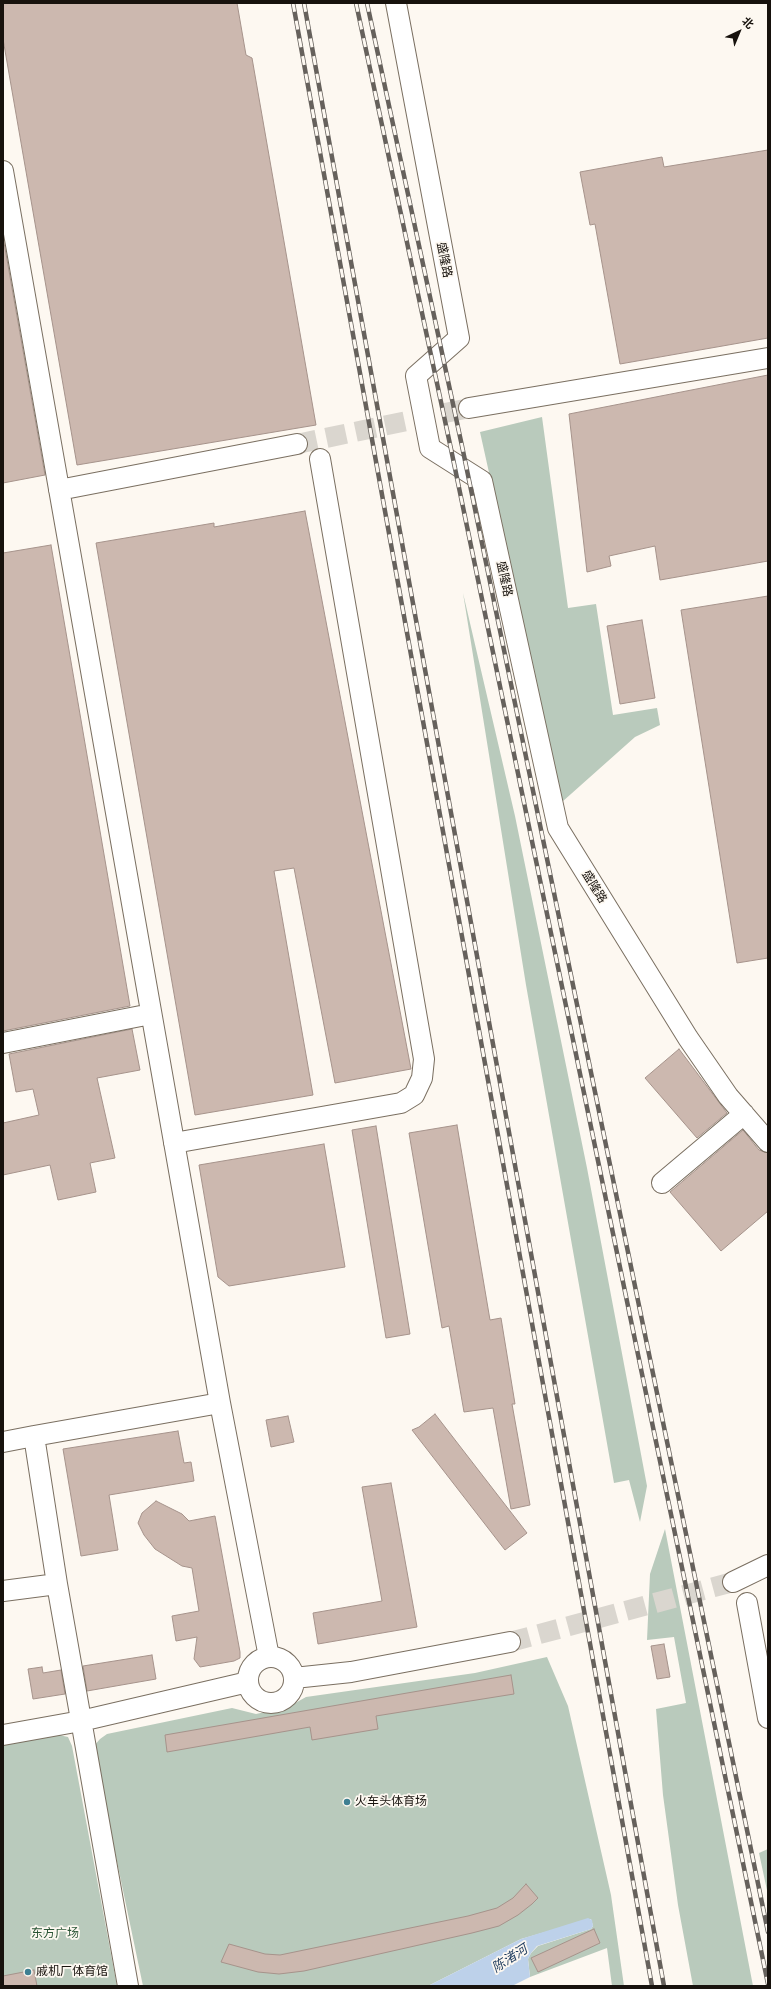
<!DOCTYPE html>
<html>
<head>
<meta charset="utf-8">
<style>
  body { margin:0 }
  #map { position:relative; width:771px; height:1989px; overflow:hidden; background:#fdf8f1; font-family:"Fira Sans Condensed","Noto Sans SC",sans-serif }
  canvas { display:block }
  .frame { position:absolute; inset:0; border:4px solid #17120d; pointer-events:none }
  .north { position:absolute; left:719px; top:12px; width:40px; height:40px; -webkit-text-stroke:3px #fdf8f1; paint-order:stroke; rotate:44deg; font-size:11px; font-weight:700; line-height:16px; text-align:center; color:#17120d }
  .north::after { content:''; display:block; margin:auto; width:14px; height:18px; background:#17120d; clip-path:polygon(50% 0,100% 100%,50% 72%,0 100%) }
</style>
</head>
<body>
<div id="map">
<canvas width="771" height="1989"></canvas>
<div class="frame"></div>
<div class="north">北</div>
</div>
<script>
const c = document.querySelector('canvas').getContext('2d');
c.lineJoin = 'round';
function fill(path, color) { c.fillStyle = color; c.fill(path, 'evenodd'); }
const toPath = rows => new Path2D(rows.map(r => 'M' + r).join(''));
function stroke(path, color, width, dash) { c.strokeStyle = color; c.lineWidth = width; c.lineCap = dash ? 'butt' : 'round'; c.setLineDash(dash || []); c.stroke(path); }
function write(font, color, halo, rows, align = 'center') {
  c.font = font + ' "Fira Sans Condensed","Noto Sans SC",sans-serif'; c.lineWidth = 3.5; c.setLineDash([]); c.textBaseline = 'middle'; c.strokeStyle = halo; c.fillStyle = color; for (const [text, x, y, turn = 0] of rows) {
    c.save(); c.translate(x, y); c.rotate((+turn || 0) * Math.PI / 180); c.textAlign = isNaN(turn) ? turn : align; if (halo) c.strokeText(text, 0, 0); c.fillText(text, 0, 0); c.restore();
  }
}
fill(toPath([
  [542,417,568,608,596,604,613,715,657,708,660,725,635,737,562,802,480,432],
  [463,593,515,816,587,1168,647,1486,640,1522,629,1480,614,1483,526,985],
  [665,1529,753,1986,693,1986,678,1905,663,1795,656,1709,686,1703,674,1637,647,1640,650,1574],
  [547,1657,568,1706,611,1895,624,1986,612,1986,607,1948,530,1977,528,1959,531,1953,538,1946,591,1929,593,1926,591,1919,521,1939,428,1986,143,1986,93,1747,100,1739,107,1734,232,1708,256,1714,288,1707,306,1697,475,1673],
  [59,1735,68,1737,72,1746,117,1986,3,1986,3,1745],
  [768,1849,768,1895,759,1853]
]), '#b9cabc');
fill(toPath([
  [588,1918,592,1920,593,1926,591,1929,537,1946,531,1953,528,1959,530,1977,512,1986,428,1986,521,1939]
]), '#bdd1ea');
const building = toPath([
  [3,3,237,3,246,55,252,58,316,425,77,465,3,39,3,3],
  [768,150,768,338,620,364,595,224,590,225,580,172,662,157,664,167,768,150],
  [3,237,45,475,3,483,3,237],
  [768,375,768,561,660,580,655,546,609,556,611,566,587,572,569,414,768,375],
  [305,511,411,1069,335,1083,294,868,274,871,313,1095,195,1115,96,543,214,523,214,527,305,511],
  [51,545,130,1006,3,1031,3,553,51,545],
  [768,596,768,958,737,963,681,610,768,596],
  [642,620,655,698,620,704,607,626,642,620],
  [132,1029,140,1070,97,1078,115,1158,90,1163,96,1192,58,1200,50,1165,3,1175,3,1123,39,1115,33,1089,16,1092,9,1054,132,1029],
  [679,1049,727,1113,697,1138,645,1078,679,1049],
  [457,1125,490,1320,501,1318,515,1404,512,1404,530,1505,511,1509,493,1408,464,1412,449,1326,442,1328,409,1133,457,1125],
  [376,1126,410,1334,386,1338,352,1130,376,1126],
  [743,1130,759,1150,768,1153,768,1211,721,1251,670,1192,743,1130],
  [324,1144,345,1267,229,1286,218,1277,199,1165,324,1144],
  [435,1414,527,1533,505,1550,412,1430,419,1427,435,1414],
  [288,1416,294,1442,271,1447,266,1420,288,1416],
  [178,1431,184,1463,191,1462,194,1481,109,1495,118,1550,81,1556,63,1449,178,1431],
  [391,1483,417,1627,318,1644,313,1613,382,1601,362,1487,391,1483],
  [156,1501,182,1514,189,1521,215,1516,240,1652,240,1658,234,1661,200,1667,194,1659,197,1637,176,1641,172,1616,199,1611,192,1568,182,1566,155,1549,144,1535,138,1523,142,1513,156,1501],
  [664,1644,670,1677,657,1679,651,1646,664,1644],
  [152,1655,156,1679,87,1691,83,1666,152,1655],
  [42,1667,43,1673,61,1670,65,1694,33,1699,28,1669,42,1667],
  [511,1675,514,1694,376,1716,378,1729,312,1740,310,1727,167,1752,165,1735,511,1675],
  [526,1884,538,1898,532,1904,518,1915,499,1926,472,1933,304,1971,279,1974,258,1972,221,1962,229,1944,265,1954,280,1955,468,1916,497,1908,513,1898,526,1884],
  [594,1929,600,1943,538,1972,531,1958,594,1929],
  [34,1970,37,1986,3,1986,3,1976,34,1970]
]);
fill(building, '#ccb8af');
stroke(building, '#a6938b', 1);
stroke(toPath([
  [297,444,469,408],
  [510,1642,733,1582]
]), '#dad6cf', 20, [20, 10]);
const minor = toPath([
  [396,3,459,338,416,376,430,448,482,481,558,828,688,1038,728,1096,768,1142],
  [3,171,220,1403,269,1657],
  [469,408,768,358],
  [59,490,297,444],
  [3,1043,151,1014],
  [174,1143,401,1103,414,1095,422,1078,424,1059,320,459],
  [662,1183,744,1114],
  [3,1442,34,1436],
  [733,1582,768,1565],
  [3,1591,57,1584],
  [747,1603,768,1718],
  '248 1680a23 23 0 1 1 46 0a23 23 0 1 1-46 0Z',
  [294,1678,351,1672,510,1642],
  [3,1735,81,1721,248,1682],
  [128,1986,57,1584,34,1436,220,1403]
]);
stroke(minor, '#7a6f61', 22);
stroke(minor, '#fff', 20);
const rail = toPath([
  [293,3,652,1986],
  [304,3,664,1986],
  [356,3,451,449,768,1984],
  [367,3,462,446,768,1932]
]);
stroke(rail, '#66615c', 4.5);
stroke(rail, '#fdf8f1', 3, [9]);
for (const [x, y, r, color] of [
  [347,1802,4,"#3e7f92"],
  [28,1972,4,"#3e7f92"]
]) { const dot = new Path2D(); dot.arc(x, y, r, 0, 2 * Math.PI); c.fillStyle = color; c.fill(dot); stroke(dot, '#fdf8f1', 1.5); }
write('12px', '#17120d', '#fdf8f1', [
  ["盛隆路",444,260,79],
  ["盛隆路",504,579,78],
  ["盛隆路",594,887,58]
]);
write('12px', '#17120d', '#fdf8f1', [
  ["火车头体育场",355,1802],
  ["戚机厂体育馆",36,1972]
], 'left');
write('12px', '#2b5536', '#fdf8f1', [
  ["东方广场",55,1934]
]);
write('italic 13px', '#1e3b5e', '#fdf8f1', [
  ["陈渚河",510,1959,-33]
]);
</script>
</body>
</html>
